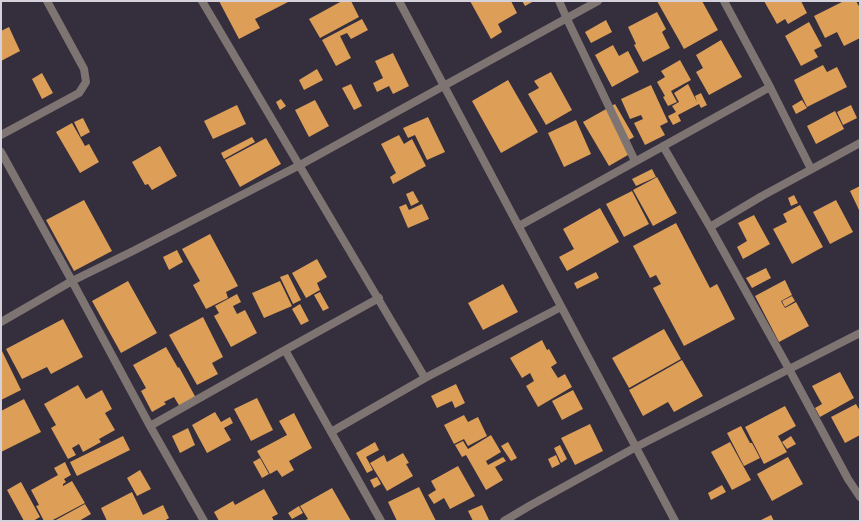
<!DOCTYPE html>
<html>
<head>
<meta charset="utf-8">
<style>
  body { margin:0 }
  #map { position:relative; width:861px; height:522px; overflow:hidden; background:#352f3d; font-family:Spectral,serif }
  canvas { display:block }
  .frame { position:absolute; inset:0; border:2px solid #d5d1da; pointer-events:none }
</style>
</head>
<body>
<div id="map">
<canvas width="861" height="522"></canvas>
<div class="frame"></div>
</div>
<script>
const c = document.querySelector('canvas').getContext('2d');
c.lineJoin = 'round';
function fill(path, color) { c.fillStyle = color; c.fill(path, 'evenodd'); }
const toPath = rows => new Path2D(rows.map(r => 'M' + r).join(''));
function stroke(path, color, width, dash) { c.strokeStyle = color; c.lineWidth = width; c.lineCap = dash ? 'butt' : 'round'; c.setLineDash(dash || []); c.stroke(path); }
fill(toPath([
  [219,1,290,1,255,19,260,28,239,39],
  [342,1,351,1,359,17,320,38,309,19],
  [470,1,511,1,517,13,498,24,502,32,491,39],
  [522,1,534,1,525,6],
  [657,1,702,1,718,30,684,49],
  [764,1,801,1,807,13,788,24,785,19,777,24],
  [844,1,856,1,860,8,860,38,844,46,837,32,825,38,814,16],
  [657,12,666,29,662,32,670,48,643,62,634,45,636,44,628,27],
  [362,19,368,30,351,39,347,33,340,36,351,58,336,66,322,40],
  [606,20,612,32,591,43,585,32],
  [809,22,822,46,814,50,818,57,801,66,785,36],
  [9,27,20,51,1,61,1,31],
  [721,40,742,77,709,95,696,72,703,68,696,55],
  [613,45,619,56,628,51,639,72,612,87,595,55],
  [393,53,409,86,393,94,389,86,377,92,373,83,383,78,375,61],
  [680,60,691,80,671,91,677,102,668,106,663,97,665,96,657,82,665,77,661,71],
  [823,65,827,72,837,67,847,87,807,107,794,80],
  [317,69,323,80,304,90,299,80],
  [551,72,572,110,546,125,528,94,539,88,534,81],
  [42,73,53,93,42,99,32,79],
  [508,80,538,132,501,153,472,101],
  [351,84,362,106,354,110,342,88],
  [688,84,697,102,695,96,701,93,707,105,701,108,699,104,678,115,681,121,673,125,668,116,676,112,672,106,679,102,674,93],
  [651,85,668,122,660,126,665,135,645,145,634,123,643,119,641,115,630,119,621,99],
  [281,99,286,106,280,110,276,102],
  [315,100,329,126,309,137,295,110],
  [802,100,807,108,796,114,792,106],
  [615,104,634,137,627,141,633,152,609,166,583,122],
  [237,105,246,124,213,139,204,121],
  [851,105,857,118,843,125,837,112],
  [835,111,844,129,816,144,807,126],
  [428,117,445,152,427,160,415,135,408,138,403,128],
  [83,118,90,132,81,137,74,122],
  [576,120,591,154,564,167,548,133],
  [72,123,85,146,89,144,99,162,80,173,56,132],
  [399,135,404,144,412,139,426,166,393,184,390,177,396,173,381,144],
  [252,137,255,142,224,159,221,153],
  [266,138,281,164,240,187,225,160],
  [160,146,177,176,152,190,148,184,145,185,132,162],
  [652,169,656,177,636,186,632,179],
  [657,177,677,213,653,226,633,190],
  [860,186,860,210,859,210,850,191],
  [413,191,419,202,411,206,406,194],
  [632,191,649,224,624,237,606,204],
  [794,195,798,203,791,206,788,198],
  [84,200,112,251,74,271,46,220],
  [836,200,853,232,830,244,813,212],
  [406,204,409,210,422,204,429,219,408,228,399,207],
  [800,205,823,247,792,264,773,229,787,222,783,214],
  [600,208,619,242,567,271,559,257,574,249,563,229],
  [754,215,770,244,743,259,737,247,747,241,738,223],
  [676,223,710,288,717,284,735,319,684,346,653,288,661,284,656,275,650,278,633,246],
  [210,234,238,286,226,292,228,298,206,309,193,285,200,281,182,249],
  [177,250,183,262,169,270,163,257],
  [317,259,327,277,317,283,320,290,306,298,292,273],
  [766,268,771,278,752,288,746,278],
  [596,272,599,278,577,289,574,283],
  [288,274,301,300,293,304,280,277],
  [785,280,792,295,781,301,785,308,796,302,809,326,779,342,755,296],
  [128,281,157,333,121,353,92,301],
  [280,281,292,306,264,318,252,293],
  [503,284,518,312,483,330,468,303],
  [320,292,329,308,323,311,314,295],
  [237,294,241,302,233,306,237,314,245,310,257,333,231,347,214,316,219,313,215,306],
  [792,296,795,301,785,307,782,301],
  [300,304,309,321,301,325,292,309],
  [203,317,223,357,212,363,218,374,197,385,169,335],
  [63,319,83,357,51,374,47,367,22,379,6,349],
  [664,329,681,359,629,388,612,358],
  [542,340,547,350,549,349,557,363,551,367,558,378,565,374,572,387,538,407,526,386,534,381,530,373,522,378,510,358],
  [166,347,178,368,179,367,196,398,180,407,174,397,164,402,166,404,152,412,141,391,146,388,133,365],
  [1,349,21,390,1,400],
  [682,360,703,396,674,412,668,402,643,416,629,390],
  [840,372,854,398,820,417,815,408,822,404,812,386],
  [456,384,465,403,455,408,452,401,437,408,431,396],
  [78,385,86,399,102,390,112,409,105,413,115,430,99,439,101,442,83,452,79,444,72,448,76,455,68,459,51,428,56,425,44,404],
  [573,390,583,409,562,420,552,401],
  [257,398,273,430,251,441,234,409],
  [24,399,41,432,1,452,1,411],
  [856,404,860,411,860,435,845,443,831,417],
  [785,406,796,426,778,436,787,452,764,464,745,427],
  [215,412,221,422,230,417,233,423,224,428,231,440,207,453,192,425],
  [294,413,312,448,289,461,294,470,282,477,277,470,270,474,257,451,287,435,279,421],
  [464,415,468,422,478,417,487,436,468,446,464,439,454,444,444,425],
  [590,424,603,451,575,465,561,438],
  [741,426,750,443,752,443,760,458,744,466,727,433],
  [188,428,195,445,180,453,172,436],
  [491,435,501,452,486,461,488,465,503,457,506,461,495,467,503,480,486,490,466,455,462,457,455,445,463,441,468,449],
  [123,436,130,450,77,476,70,462],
  [791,436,796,444,787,449,782,442],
  [375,442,379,450,366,457,373,470,367,473,356,453],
  [508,442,517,458,511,461,501,446],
  [730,442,751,480,732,490,711,452],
  [560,445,567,459,561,463,554,448],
  [403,453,409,463,406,464,413,476,387,491,370,463,384,455,387,462],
  [556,455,560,464,552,468,548,459],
  [788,457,803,484,772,501,757,474],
  [260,458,269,474,262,478,253,462],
  [65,462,71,475,64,479,66,482,63,484,63,486,72,481,85,503,51,521,44,521,36,506,39,505,31,490,58,475,54,468],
  [458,466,475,496,450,509,444,498,434,504,428,495,436,490,431,481],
  [140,470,151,489,137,496,127,478],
  [377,477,381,484,374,488,370,480],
  [21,482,40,517,33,521,24,521,7,490],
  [722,485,726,492,711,500,708,493],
  [419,487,436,521,397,521,388,502],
  [332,488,351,521,303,521,308,519,300,506],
  [264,489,278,514,272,517,274,521,219,521,214,512,233,501,235,505],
  [132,492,143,515,163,505,169,518,164,521,107,521,101,508],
  [85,504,91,514,79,521,54,521],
  [482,505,489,520,473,521,468,511],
  [299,506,303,513,292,519,288,513],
  [771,515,774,521,759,521]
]), '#dd9e57');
stroke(toPath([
  [202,1,425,378],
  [399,1,675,521],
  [559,1,567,19,635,161],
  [724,1,770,87,811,169],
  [1,135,79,93,86,82,84,69,47,1],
  [663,146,710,227,789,369,848,479,860,497],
  [1,152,72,281,150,426,204,521],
  [519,226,770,87],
  [710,227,762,196,860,143],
  [1,322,72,281,133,251,300,165,598,1],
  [285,350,381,521],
  [150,426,285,350,379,298],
  [331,432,425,378,561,307],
  [504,521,531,505,636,447,860,333]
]), '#7e7573', 8);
</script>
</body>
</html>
